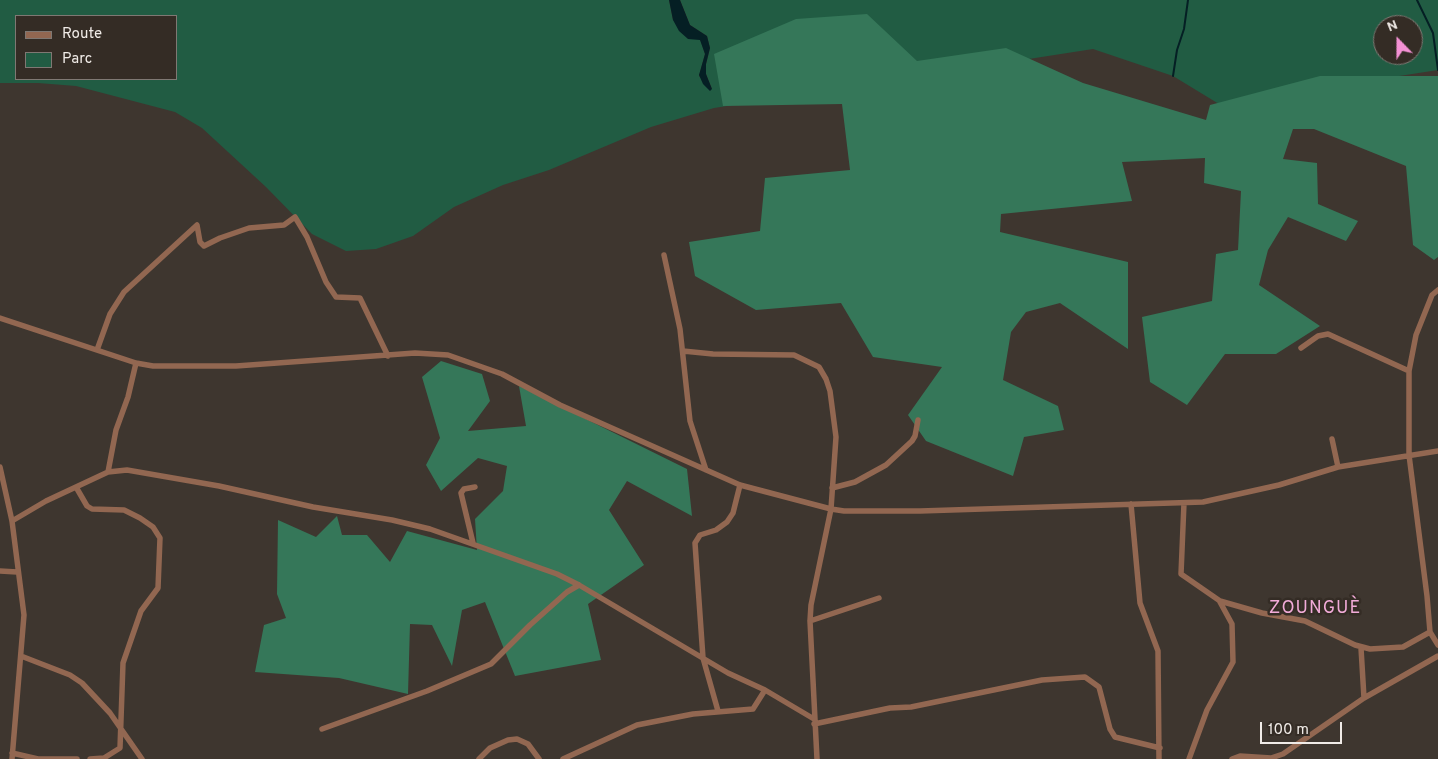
<!DOCTYPE html>
<html>
<head>
<meta charset="utf-8">
<style>
  body { margin:0 }
  #map { position:relative; width:1438px; height:759px; overflow:hidden; background:#3e362f; font-family:Overpass,sans-serif }
  canvas { display:block }
  .legend { position:absolute; left:15px; top:15px; width:162px; height:65px; box-sizing:border-box; background:#342c25; border:1px solid #7f7873; margin:0; padding:6px 9px; list-style:none; font-size:15px; color:#f0ebe7 }
  .legend li { display:flex; align-items:center; gap:10px; height:25px }
  .legend b { width:25px; border:1px solid #7f7873 }
  .north { position:absolute; left:1373px; top:15px; width:50px; height:50px; box-sizing:border-box; background:#342c25; border:1px solid #7f7873; border-radius:50%; rotate:338deg; font-size:14px; font-weight:700; line-height:20px; text-align:center; color:#f0ebe7 }
  .north::after { content:''; display:block; margin:auto; width:18px; height:22px; background:#f491d4; clip-path:polygon(50% 0,100% 100%,50% 72%,0 100%) }
  .scale { position:absolute; left:1260px; top:722px; width:82px; height:22px; box-sizing:border-box; border:2px solid #f0ebe7; border-top:0; padding-left:6px; font-size:15px; line-height:18px; white-space:nowrap; color:#f0ebe7; -webkit-text-stroke:4px #342c25; paint-order:stroke }
</style>
</head>
<body>
<div id="map">
<canvas width="1438" height="759"></canvas>
<ul class="legend">
<li><b style="height:6px;background:#926751"></b>Route</li>
<li><b style="height:14px;background:#215c43"></b>Parc</li>
</ul>
<div class="north">N</div>
<div class="scale">100 m</div>
</div>
<script>
const c = document.querySelector('canvas').getContext('2d');
c.lineJoin = 'round';
function fill(path, color) { c.fillStyle = color; c.fill(path, 'evenodd'); }
const toPath = rows => new Path2D(rows.map(r => 'M' + r).join(''));
function stroke(path, color, width, dash) { c.strokeStyle = color; c.lineWidth = width; c.lineCap = dash ? 'butt' : 'round'; c.setLineDash(dash || []); c.stroke(path); }
function write(font, color, halo, rows, align = 'center') {
  c.font = font + ' Overpass,sans-serif'; c.lineWidth = 5; c.setLineDash([]); c.textBaseline = 'middle'; c.strokeStyle = halo; c.fillStyle = color; for (const [text, x, y, turn = 0] of rows) {
    c.save(); c.translate(x, y); c.rotate((+turn || 0) * Math.PI / 180); c.textAlign = isNaN(turn) ? turn : align; if (halo) c.strokeText(text, 0, 0); c.fillText(text, 0, 0); c.restore();
  }
}
fill(toPath([
  [0,0,669,0,673,20,700,39,705,54,699,76,712,89,706,74,706,64,710,48,707,36,690,25,680,0,1438,0,1438,70,1219,104,1173,76,1093,49,714,108,651,127,549,170,503,185,454,207,413,236,376,249,346,251,312,234,266,187,202,128,175,112,76,86,38,83,0,83],
  [16,16,176,16,176,79,16,79],
  [1383,25,1413,25,1413,55,1383,55]
]), '#215c43');
fill(toPath([
  [867,14,917,61,1006,48,1083,83,1206,120,1210,105,1320,76,1438,76,1438,257,1434,260,1413,245,1406,166,1314,129,1293,129,1283,159,1317,163,1318,204,1358,221,1346,241,1288,217,1268,250,1259,285,1320,326,1276,354,1225,354,1187,405,1150,382,1142,317,1212,301,1216,254,1238,250,1241,191,1204,183,1205,158,1122,162,1132,201,1001,214,1000,232,1128,262,1128,349,1060,303,1026,312,1011,332,1003,380,1058,406,1064,430,1024,437,1013,476,926,441,908,415,942,367,873,357,841,303,756,310,695,276,689,242,760,231,765,178,850,170,842,104,723,106,714,54,796,19],
  [441,361,482,374,490,401,468,431,526,426,519,386,687,469,692,516,627,481,609,510,644,565,588,604,601,660,515,676,485,602,462,610,452,666,432,625,410,624,408,694,339,678,255,672,264,625,286,618,277,594,278,520,316,537,337,516,342,535,367,535,390,562,407,531,477,550,475,519,503,491,507,466,478,458,441,491,426,465,440,438,422,377]
]), '#357759');
fill(toPath([
  [669,0,680,0,690,25,707,36,710,48,706,64,706,74,712,89,710,91,703,84,699,75,705,54,700,40,688,39,679,31,673,20]
]), '#051f24');
stroke(toPath([
  [1417,0,1433,33,1438,70],
  [1173,76,1177,50,1184,29,1188,0]
]), '#051f24', 2);
stroke(toPath([
  [664,255,680,329,690,421,706,470],
  [1438,290,1432,295,1416,335,1409,371,1409,455,1427,596,1430,632,1438,645],
  [0,318,136,363,153,366,236,366,415,353,448,355,502,374,560,405,740,485,831,509,844,511,920,511,1203,502,1279,485,1338,467,1438,451],
  [1301,348,1318,336,1328,334,1409,371],
  [97,350,110,314,124,292,197,225,200,242,204,246,220,238,249,228,284,225,295,217,307,237,326,282,336,297,360,298,388,356],
  [683,351,713,354,794,355,819,367,826,379,830,391,836,437,831,509,811,605,810,621,817,759],
  [1332,439,1338,467],
  [0,467,12,521,24,615,12,759],
  [108,472,116,430,128,397,136,363],
  [76,487,87,506,92,509,124,510,140,518,153,527,160,538,158,588,141,611,123,663,120,748,104,758,90,759],
  [832,488,855,482,886,465,912,441,915,436,918,420],
  [1184,503,1181,574,1220,601,1262,613,1305,621,1355,645,1370,649,1403,647,1430,632],
  [1131,504,1140,603,1158,651,1159,759],
  [12,521,46,501,108,472,127,470,219,486,313,507,392,520,430,529,557,574,579,585,728,673,765,690,814,719],
  [473,543,461,493,464,489,475,487],
  [0,571,17,572],
  [810,621,879,598],
  [1361,648,1364,698],
  [21,656,70,675,82,683,110,713,142,759],
  [718,711,703,658,695,543,700,535,716,530,727,522,733,513,740,485],
  [814,724,890,708,911,707,1042,680,1085,677,1099,687,1110,729,1115,737,1160,748],
  [322,729,427,691,491,664,530,625,567,592,579,585],
  [12,753,38,759,77,759],
  [479,759,490,748,508,740,517,739,528,744,539,759],
  [563,759,637,725,693,714,753,709,765,690],
  [1189,759,1207,710,1233,662,1232,624,1220,602],
  [1232,759,1240,756,1271,758,1283,754,1364,698,1438,656]
]), '#926751', 5.5);
c.letterSpacing = '1px';
write('18px', '#f1abd8', '#342c25', [
  ["ZOUNGUÈ",1315,609]
]);
c.letterSpacing = '0px';
</script>
</body>
</html>
